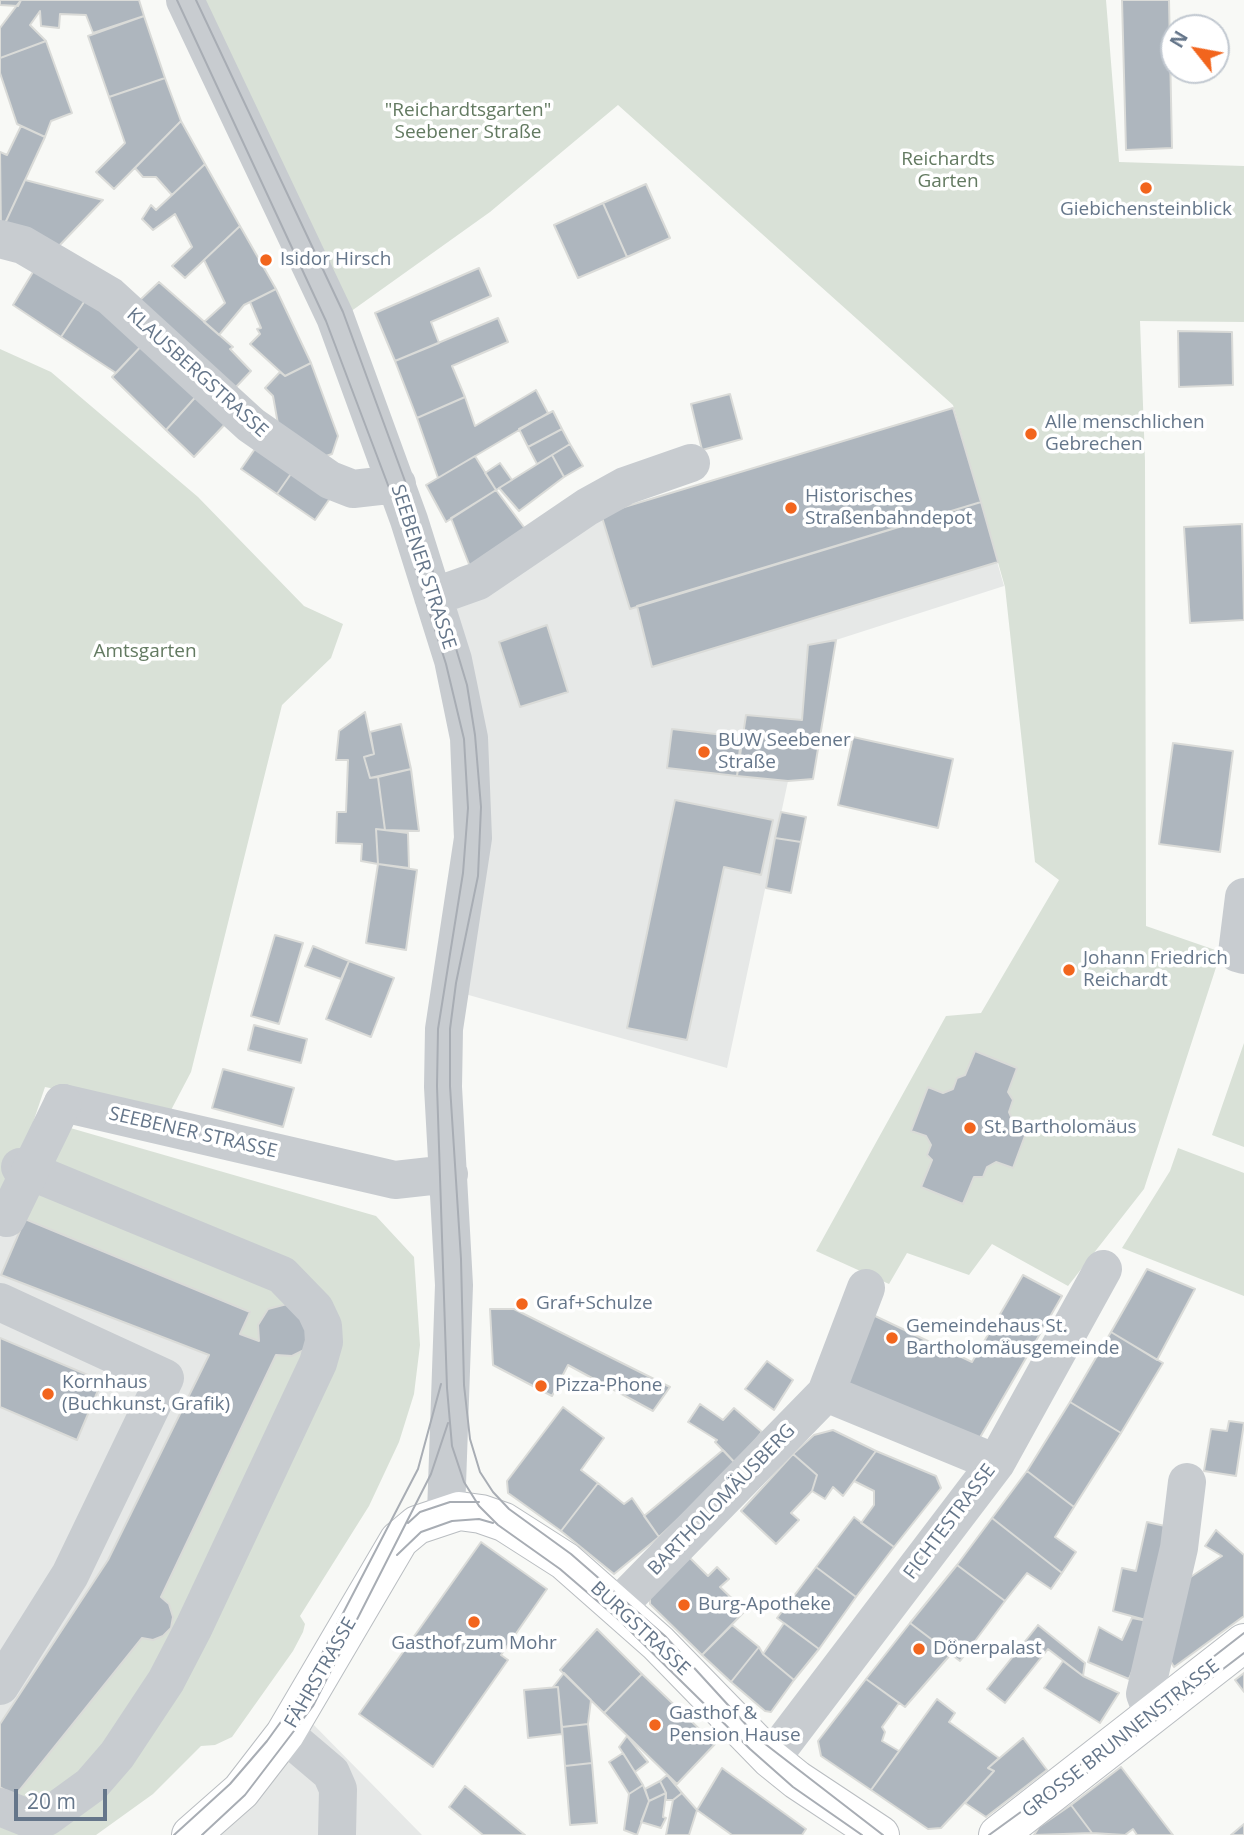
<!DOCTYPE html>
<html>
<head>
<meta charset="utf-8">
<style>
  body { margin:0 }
  #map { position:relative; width:1244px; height:1835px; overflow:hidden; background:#f8f9f6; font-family:"Open Sans",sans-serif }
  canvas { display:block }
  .north { position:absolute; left:1160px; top:14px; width:70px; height:70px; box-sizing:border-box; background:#fff; border:2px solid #c1c8d0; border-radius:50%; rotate:301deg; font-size:19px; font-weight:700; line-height:28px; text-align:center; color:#65768a }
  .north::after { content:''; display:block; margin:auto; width:24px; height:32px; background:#f2651d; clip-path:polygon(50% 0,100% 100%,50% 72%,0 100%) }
  .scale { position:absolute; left:14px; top:1789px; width:93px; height:32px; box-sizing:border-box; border:4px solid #65768a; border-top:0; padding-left:9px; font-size:21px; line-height:24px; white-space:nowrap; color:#65768a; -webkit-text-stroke:5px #fff; paint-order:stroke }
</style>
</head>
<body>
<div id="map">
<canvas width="1244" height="1835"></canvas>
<div class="north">N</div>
<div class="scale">20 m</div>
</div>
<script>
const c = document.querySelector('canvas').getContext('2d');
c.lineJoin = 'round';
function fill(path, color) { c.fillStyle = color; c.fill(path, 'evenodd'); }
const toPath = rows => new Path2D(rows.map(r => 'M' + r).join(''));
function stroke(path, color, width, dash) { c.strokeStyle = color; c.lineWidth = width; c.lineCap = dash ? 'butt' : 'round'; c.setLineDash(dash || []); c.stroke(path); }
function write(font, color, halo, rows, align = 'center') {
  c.font = font + ' "Open Sans",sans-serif'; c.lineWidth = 7; c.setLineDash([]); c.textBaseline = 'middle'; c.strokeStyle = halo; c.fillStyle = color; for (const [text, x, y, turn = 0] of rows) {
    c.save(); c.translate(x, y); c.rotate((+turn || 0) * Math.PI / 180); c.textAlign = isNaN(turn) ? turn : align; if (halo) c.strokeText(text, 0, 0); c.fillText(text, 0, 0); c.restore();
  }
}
fill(toPath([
  [953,408,1004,586,836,640,813,779,788,781,727,1068,458,992,448,612,601,514],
  [0,1215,25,1219,250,1312,240,1334,258,1325,268,1309,287,1304,306,1349,292,1356,276,1356,161,1597,169,1604,173,1617,171,1628,163,1636,153,1640,0,1818],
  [307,1718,422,1835,202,1835]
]), '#e6e8e7');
fill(toPath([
  [194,0,1106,0,1119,162,1244,166,1244,322,1140,321,1145,461,1146,926,1221,952,1144,1189,1068,1286,992,1244,969,1275,907,1253,889,1284,816,1251,946,1016,981,1013,1059,880,1035,862,1005,587,953,405,618,105,490,212,350,312],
  [0,349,51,372,198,497,304,606,343,624,331,658,282,705,191,1072,170,1112,45,1087,8,1197,0,1198],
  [1244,1043,1244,1147,1212,1135],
  [53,1123,376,1216,414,1257,420,1345,414,1394,399,1442,369,1506,300,1616,305,1624,303,1632,293,1651,232,1737,215,1745,201,1746,153,1794,96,1835,0,1835,0,1818,15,1796,142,1638,153,1640,163,1636,171,1628,173,1617,169,1604,161,1597,276,1355,292,1356,305,1349,287,1304,268,1309,258,1325,259,1341,240,1334,249,1312,25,1219],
  [1178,1148,1244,1173,1244,1296,1122,1248,1170,1171]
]), '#d9e1d7');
const building = toPath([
  [0,0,21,0,18,6,0,5,0,0],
  [21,0,139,0,144,16,93,33,86,15,60,14,59,28,41,26,40,11,30,25,46,41,0,58,0,28,21,0],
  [1122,0,1169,0,1172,148,1126,150,1122,0],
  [144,16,165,78,109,97,88,36,144,16],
  [46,41,72,113,51,121,45,137,17,124,0,73,0,58,46,41],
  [165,78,181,121,114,189,96,172,125,143,109,97,165,78],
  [181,121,205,164,172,195,156,177,143,177,135,168,181,121],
  [21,126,45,137,1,232,0,152,7,155,21,126],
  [205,164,240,226,185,278,172,266,192,247,175,214,153,230,142,219,151,205,156,210,205,164],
  [25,180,103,200,56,249,1,232,25,180],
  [646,184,670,238,627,257,603,203,646,184],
  [603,203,627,257,578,278,554,225,603,203],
  [240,226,276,289,244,305,219,335,204,322,225,303,204,260,240,226],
  [36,267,86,299,61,337,13,305,36,267],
  [479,268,491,296,431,322,439,343,395,361,375,313,479,268],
  [159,282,233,347,230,349,251,371,235,388,139,301,159,282],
  [276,289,311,363,285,376,250,344,260,334,257,329,261,328,250,302,276,289],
  [86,299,146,341,116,373,61,337,86,299],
  [498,318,508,342,452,366,465,397,417,418,395,361,498,318],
  [1178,331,1232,332,1233,385,1179,387,1178,331],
  [146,341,200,392,166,430,112,377,146,341],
  [311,363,338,436,332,454,317,459,278,424,273,396,265,388,280,372,285,376,311,363],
  [536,390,548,413,438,478,417,418,465,397,475,426,536,390],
  [200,392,229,420,194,457,166,430,200,392],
  [730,394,742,439,702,450,691,404,730,394],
  [953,408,981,502,630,609,601,514,953,408],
  [553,411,562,429,528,447,519,429,553,411],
  [562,429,570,444,537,464,528,447,562,429],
  [259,443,295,468,277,494,241,469,259,443],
  [570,444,583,466,564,477,552,455,570,444],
  [552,455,564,477,519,511,499,488,552,455],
  [475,456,496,490,446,522,426,485,475,456],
  [500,463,512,480,496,490,485,473,500,463],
  [295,468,333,494,315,520,277,494,295,468],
  [496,490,532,538,474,577,451,518,496,490],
  [981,502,998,562,652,667,637,606,981,502],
  [1242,524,1244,620,1190,623,1184,527,1242,524],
  [547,625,568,692,520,707,499,642,547,625],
  [836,640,813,779,788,781,737,776,746,715,802,720,808,645,836,640],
  [365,712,374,754,364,757,370,778,378,777,385,830,376,829,378,864,361,861,362,844,336,843,337,812,346,812,348,760,336,760,339,731,365,712],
  [401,724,411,769,370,778,364,757,374,754,370,732,401,724],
  [672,729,741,737,737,776,667,768,672,729],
  [853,737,953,759,938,828,838,805,853,737],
  [1173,743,1233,751,1220,852,1159,844,1173,743],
  [411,769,419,831,385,830,378,777,411,769],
  [675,800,773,820,761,875,724,867,687,1040,627,1028,675,800],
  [781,812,806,817,801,842,775,838,781,812],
  [376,829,408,833,409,868,378,864,376,829],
  [775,838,801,842,791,893,766,888,775,838],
  [378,864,417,870,406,950,366,943,378,864],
  [275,935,303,943,279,1024,251,1016,275,935],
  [313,946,349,961,341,979,305,966,313,946],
  [349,961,394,978,371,1037,326,1019,349,961],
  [254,1025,307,1039,301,1063,248,1050,254,1025],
  [975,1051,1017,1068,1008,1092,1013,1100,1009,1112,1012,1119,1029,1125,1013,1168,996,1162,987,1167,983,1177,974,1177,963,1204,921,1187,932,1160,927,1155,931,1145,926,1136,911,1131,928,1087,943,1093,953,1089,957,1078,965,1075,975,1051],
  [223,1069,294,1088,283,1127,212,1108,223,1069],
  [25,1219,250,1312,240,1334,259,1341,258,1325,268,1309,287,1304,307,1312,306,1349,292,1356,276,1355,161,1597,169,1604,173,1617,171,1628,163,1636,153,1640,142,1638,15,1796,0,1787,0,1724,108,1560,209,1355,1,1275,25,1219],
  [1147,1269,1195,1289,1157,1360,1111,1332,1147,1269],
  [1023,1275,1062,1296,975,1446,838,1383,873,1315,972,1362,1023,1275],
  [490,1309,514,1309,670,1387,653,1411,568,1365,552,1396,493,1365,490,1309],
  [1111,1332,1163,1363,1121,1433,1070,1402,1111,1332],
  [0,1338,102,1381,77,1440,0,1407,0,1338],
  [767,1361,793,1380,774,1410,745,1389,767,1361],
  [1070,1402,1121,1433,1074,1507,1027,1471,1070,1402],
  [700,1404,723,1420,734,1408,762,1432,736,1464,715,1442,717,1440,688,1422,700,1404],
  [563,1407,604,1438,581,1470,598,1483,561,1531,508,1493,507,1481,563,1407],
  [1229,1421,1244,1423,1236,1476,1204,1471,1211,1429,1227,1431,1229,1421],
  [833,1430,876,1451,843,1496,833,1487,825,1499,812,1491,817,1475,793,1454,814,1435,833,1430],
  [723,1450,736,1464,659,1537,644,1516,723,1450],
  [876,1451,936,1476,941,1488,894,1547,861,1523,874,1505,874,1491,854,1481,876,1451],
  [793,1454,817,1475,812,1491,791,1513,799,1520,776,1544,741,1511,793,1454],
  [1027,1471,1074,1507,1055,1537,1076,1552,1062,1573,992,1518,1027,1471],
  [598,1483,624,1504,632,1498,659,1537,614,1574,561,1531,598,1483],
  [854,1517,894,1547,856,1597,816,1567,854,1517],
  [992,1518,1062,1573,1051,1589,1027,1573,1005,1601,957,1565,992,1518],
  [1147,1522,1174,1528,1153,1622,1113,1611,1122,1568,1136,1571,1147,1522],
  [1216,1530,1244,1555,1244,1616,1174,1667,1161,1645,1180,1584,1222,1556,1205,1546,1216,1530],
  [481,1542,547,1589,501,1655,508,1660,433,1767,359,1714,481,1542],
  [689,1557,708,1576,717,1567,729,1579,720,1587,745,1611,702,1655,650,1604,650,1594,689,1557],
  [957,1565,1005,1601,960,1661,910,1623,957,1565],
  [816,1567,856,1597,819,1649,777,1618,816,1567],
  [1132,1618,1153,1622,1129,1679,1088,1662,1099,1627,1122,1640,1132,1618],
  [784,1623,819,1649,794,1680,763,1654,784,1623],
  [910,1623,951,1654,905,1707,866,1679,910,1623],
  [732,1625,759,1647,731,1682,702,1655,732,1625],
  [1038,1625,1085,1663,1083,1676,1048,1649,1005,1703,987,1689,1038,1625],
  [597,1629,642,1674,604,1713,560,1670,597,1629],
  [759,1647,763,1654,794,1680,771,1712,765,1711,731,1682,759,1647],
  [1063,1661,1083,1676,1119,1693,1100,1723,1044,1688,1063,1661],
  [564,1673,591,1700,588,1724,562,1727,558,1687,553,1687,564,1673],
  [1244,1673,1244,1692,1235,1680,1244,1673],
  [642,1674,715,1744,677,1784,604,1713,642,1674],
  [866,1679,899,1703,882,1727,885,1732,882,1741,899,1751,871,1790,821,1756,818,1741,866,1679],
  [558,1687,562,1734,528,1738,524,1690,558,1687],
  [937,1699,955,1713,949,1722,999,1758,988,1768,994,1771,941,1828,928,1829,871,1790,937,1699],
  [588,1724,592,1763,565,1766,562,1727,588,1724],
  [627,1736,648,1762,635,1772,619,1747,627,1736],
  [1023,1738,1047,1770,986,1817,965,1803,994,1771,988,1768,1023,1738],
  [623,1753,643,1785,629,1794,609,1762,623,1753],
  [592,1763,597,1823,570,1825,565,1766,592,1763],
  [1121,1767,1173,1835,1137,1835,1133,1829,1125,1835,1092,1833,1071,1805,1121,1767],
  [722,1768,806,1829,802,1835,732,1835,697,1810,722,1768],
  [667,1775,682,1793,673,1800,666,1800,666,1793,660,1781,667,1775],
  [660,1781,666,1793,649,1801,645,1789,660,1781],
  [643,1785,649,1801,637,1835,624,1830,629,1794,643,1785],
  [465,1786,525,1835,483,1835,449,1807,465,1786],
  [666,1793,663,1817,666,1818,661,1828,641,1822,649,1801,666,1793],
  [682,1793,697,1810,689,1835,666,1835,673,1800,682,1793],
  [1071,1805,1092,1833,1034,1835,1039,1827,1071,1805],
  [1244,1824,1244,1835,1231,1835,1244,1824]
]);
fill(building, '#aeb6be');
stroke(building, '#dadbd8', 2);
const major = toPath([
  [191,1835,241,1791,285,1734,399,1540,417,1525,459,1511,481,1514,504,1522,565,1561,658,1643,771,1759,797,1780,880,1835],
  [998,1835,1244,1643]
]);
stroke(major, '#b9bdc1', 40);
stroke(toPath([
  [185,0,335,317,409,520,453,660,469,738,473,838,444,1029,443,1087,454,1285,446,1513],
  [0,239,23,245,110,296,251,425,330,480,353,489,397,484],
  [433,597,478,581,587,507,625,486,691,463],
  [1244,897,1237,953,1244,955],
  [63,1103,395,1180,449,1174],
  [0,1302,165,1378,70,1575,0,1686],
  [826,1393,866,1288],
  [618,1606,826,1393,996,1463],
  [1152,1713,1145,1694,1179,1548,1187,1482],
  [285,1734,331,1773,338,1789,337,1835],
  [771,1759,996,1463,1103,1269],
  [0,1807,35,1821,47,1817,91,1785,117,1755,166,1681,194,1627,318,1363,324,1342,323,1326,315,1309,282,1275,20,1167]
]), '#c8ccd0', 38);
stroke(major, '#fff', 38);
stroke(toPath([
  [177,0,326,321,394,501,446,664,464,739,468,808,463,873,438,1029,437,1086,447,1388,452,1446,464,1482,479,1506,498,1525,560,1569,617,1618,750,1749,793,1787,862,1835],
  [196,0,343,312,409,492,467,685,475,735,481,807,478,876,456,983,450,1029,450,1086,461,1259,464,1385,470,1439,480,1472,493,1492,509,1509,571,1554,665,1636,760,1740,883,1835],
  [408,1523,420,1512,450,1502,479,1502],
  [397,1555,421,1532,452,1521,479,1519,493,1523],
  [1066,1789,1244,1653],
  [174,1835,230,1784,267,1741,301,1694,418,1469,441,1384],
  [202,1835,245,1795,313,1706,431,1474,448,1423],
  [989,1835,1047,1793,1150,1706,1244,1633]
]), '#a8adb4', 2);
stroke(toPath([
  [7,1218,63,1103]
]), '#c8ccd0', 38);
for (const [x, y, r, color] of [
  [1146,188,7,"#f2651d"],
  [266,260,7,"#f2651d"],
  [1031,434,7,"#f2651d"],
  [791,508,7,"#f2651d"],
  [704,752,7,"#f2651d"],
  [1069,970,7,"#f2651d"],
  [970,1128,7,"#f2651d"],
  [522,1304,7,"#f2651d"],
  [892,1338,7,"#f2651d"],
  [541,1386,7,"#f2651d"],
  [48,1394,7,"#f2651d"],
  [684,1605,7,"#f2651d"],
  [474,1622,7,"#f2651d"],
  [919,1649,7,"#f2651d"],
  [655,1725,7,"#f2651d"]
]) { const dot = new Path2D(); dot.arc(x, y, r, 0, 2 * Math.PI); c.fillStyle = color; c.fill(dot); stroke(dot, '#fff', 2.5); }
write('19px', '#637a61', '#fff', [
  ["\"Reichardtsgarten\"",468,111],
  ["Seebener Straße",468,133],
  ["Reichardts",948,160],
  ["Garten",948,182],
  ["Amtsgarten",145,652]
]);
write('19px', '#65768a', '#fff', [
  ["Giebichensteinblick",1146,210,"center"],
  ["Isidor Hirsch",280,260],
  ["Alle menschlichen",1045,423],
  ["Gebrechen",1045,445],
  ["Historisches",805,497],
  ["Straßenbahndepot",805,519],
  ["BUW Seebener",718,741],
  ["Straße",718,763],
  ["Johann Friedrich",1083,959],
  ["Reichardt",1083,981],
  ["St. Bartholomäus",984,1128],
  ["Graf+Schulze",536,1304],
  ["Gemeindehaus St.",906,1327],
  ["Bartholomäusgemeinde",906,1349],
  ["Kornhaus",62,1383],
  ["(Buchkunst, Grafik)",62,1405],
  ["Pizza-Phone",555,1386],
  ["Burg-Apotheke",698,1605],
  ["Gasthof zum Mohr",474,1644,"center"],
  ["Dönerpalast",933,1649],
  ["Gasthof &",669,1714],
  ["Pension Hause",669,1736]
], 'left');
write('19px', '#65768a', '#fff', [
  ["KLAUSBERGSTRASSE",197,373,42],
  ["SEEBENER STRASSE",423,567,72],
  ["SEEBENER STRASSE",193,1133,13],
  ["BARTHOLOMÄUSBERG",722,1500,-46],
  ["FICHTESTRASSE",950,1522,-53],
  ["BURGSTRASSE",640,1629,43],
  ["FÄHRSTRASSE",321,1673,-60],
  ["GROSSE BRUNNENSTRASSE",1121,1739,-38]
]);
</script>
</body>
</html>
